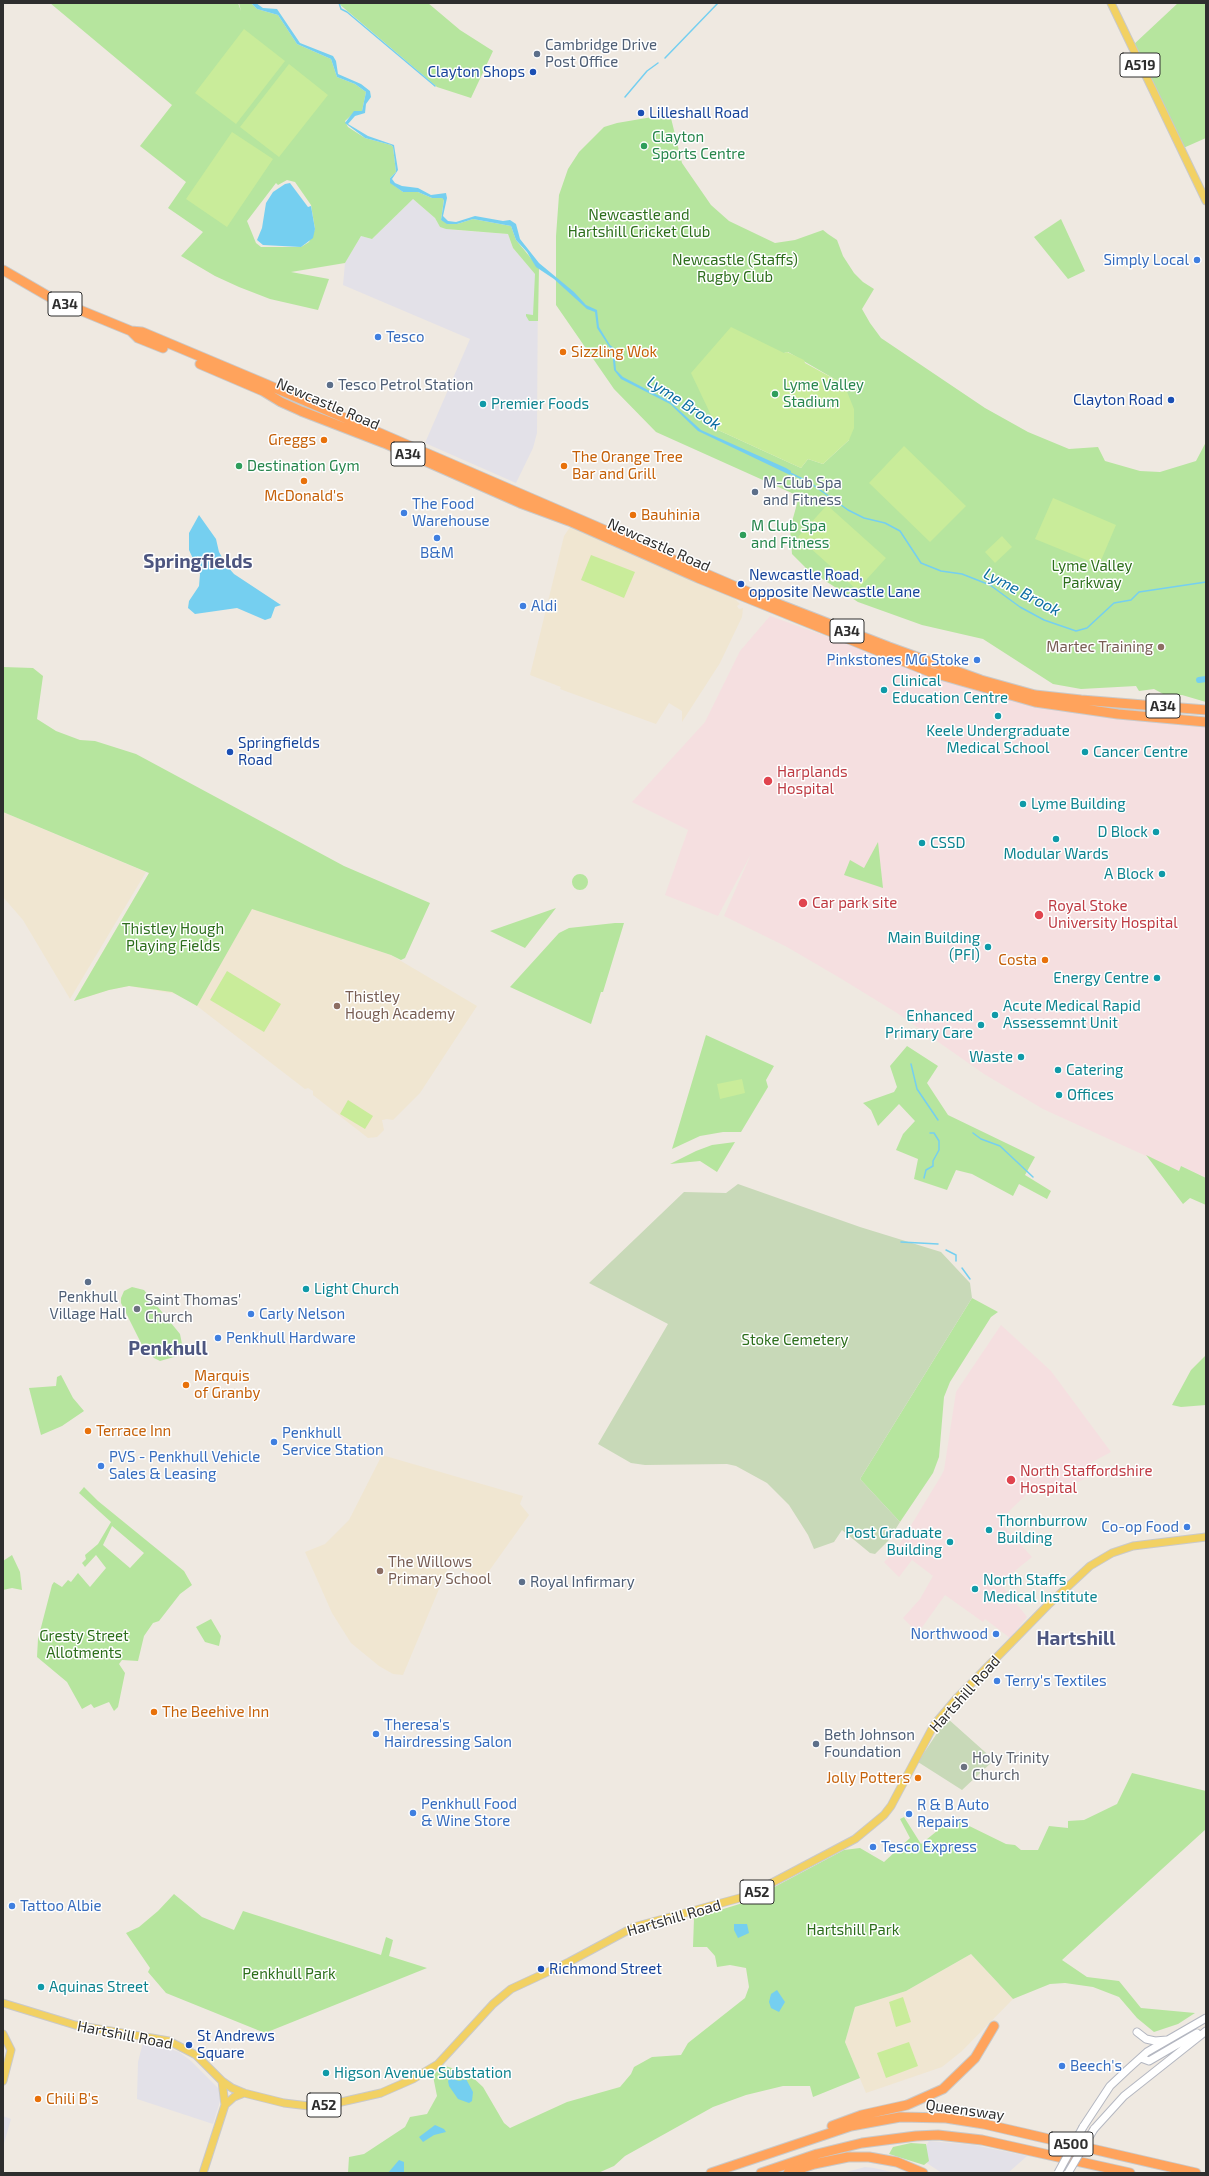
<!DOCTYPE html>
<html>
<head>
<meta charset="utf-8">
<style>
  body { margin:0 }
  #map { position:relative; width:1209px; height:2176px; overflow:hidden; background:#efe9e1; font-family:"Exo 2",sans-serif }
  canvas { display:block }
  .frame { position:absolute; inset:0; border:4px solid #2e2e2e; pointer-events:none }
</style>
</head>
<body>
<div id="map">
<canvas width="1209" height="2176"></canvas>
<div class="frame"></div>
</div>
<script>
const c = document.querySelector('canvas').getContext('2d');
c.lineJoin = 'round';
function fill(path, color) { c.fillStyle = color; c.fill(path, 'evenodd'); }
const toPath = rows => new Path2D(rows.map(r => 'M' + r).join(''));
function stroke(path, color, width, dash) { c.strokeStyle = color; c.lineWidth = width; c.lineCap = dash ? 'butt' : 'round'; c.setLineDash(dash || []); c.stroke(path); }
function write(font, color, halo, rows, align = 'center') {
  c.font = font + ' "Exo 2",sans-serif'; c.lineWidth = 3; c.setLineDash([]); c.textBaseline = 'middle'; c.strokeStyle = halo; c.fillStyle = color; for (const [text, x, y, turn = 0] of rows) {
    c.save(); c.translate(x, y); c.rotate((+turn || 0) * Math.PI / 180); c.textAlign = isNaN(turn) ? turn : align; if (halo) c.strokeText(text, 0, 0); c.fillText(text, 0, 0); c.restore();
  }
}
fill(toPath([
  [413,199,435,218,440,227,454,230,508,234,513,248,538,277,537,433,533,448,516,483,425,443,470,339,343,285,345,263,361,236,372,239],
  [143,2042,168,2048,179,2052,191,2061,220,2090,221,2098,213,2124,137,2099,138,2062],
  [3,2116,11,2119,3,2147],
  [929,2141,974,2145,1027,2156,1008,2173,942,2173,919,2158],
  [865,2167,874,2168,896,2173,843,2173]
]), '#e3e1e8');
fill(toPath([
  [570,527,734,598,740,604,737,606,739,609,743,608,742,617,720,663,682,722,682,711,669,703,656,724,568,692,560,689,561,687,530,675,564,536],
  [3,812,146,872,70,999,23,920,3,897],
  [149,873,391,955,477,1006,420,1093,393,1120,387,1119,382,1120,384,1130,377,1137,368,1138,313,1095,313,1091,308,1088,305,1089,197,1006,176,994,129,986,109,990,74,1001],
  [382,1455,523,1496,520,1504,529,1515,484,1578,449,1565,403,1675,393,1674,379,1666,351,1643,332,1613,305,1552,325,1544,349,1520],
  [971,1954,1013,1999,962,2051,942,2067,866,2093,845,2042,855,2007,906,1991]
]), '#f0e6d1');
fill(toPath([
  [770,616,834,639,919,673,953,684,1083,714,1206,726,1206,1178,1182,1166,1179,1171,1043,1109,984,1074,897,1013,840,978,787,947,724,916,751,854,718,916,665,895,688,830,632,802,705,722,740,651],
  [1001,1325,1051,1371,1111,1452,1083,1467,1088,1477,1076,1483,1035,1486,999,1521,1032,1557,1000,1583,1027,1617,1010,1638,985,1619,983,1622,945,1595,918,1633,903,1618,920,1599,933,1576,912,1560,899,1577,884,1562,896,1550,941,1476,944,1470,956,1392]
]), '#f5dfe0');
fill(toPath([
  [50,3,238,3,241,11,239,3,251,3,257,9,278,15,297,44,331,59,337,77,355,84,366,92,362,111,356,111,345,121,348,127,365,138,391,145,393,147,396,172,390,178,391,183,403,192,418,192,432,198,442,198,444,199,441,220,457,224,473,219,511,226,516,240,539,268,538,321,529,321,526,316,526,314,533,315,535,274,513,248,508,234,446,229,440,227,435,218,413,199,372,239,361,236,345,263,291,272,329,279,318,310,270,299,239,287,215,276,181,256,203,232,168,208,186,182,140,146,172,105],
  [287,180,295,182,311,205,315,229,309,242,301,247,261,247,256,243,247,221,276,183,278,185],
  [338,3,428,3,460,30,493,51,471,98,437,87],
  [1178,3,1206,3,1206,138,1181,149,1132,46],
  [670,114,682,163,711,205,729,221,775,243,795,240,823,230,828,234,837,240,843,256,854,273,863,282,874,289,862,309,870,323,881,338,985,408,1028,432,1069,449,1098,447,1105,461,1140,471,1160,472,1196,461,1206,442,1206,702,1182,695,1167,696,1154,689,1139,691,1136,686,1081,689,1053,684,983,639,922,625,858,602,807,569,792,554,790,529,800,493,794,494,656,432,614,389,556,305,556,236,559,195,568,169,579,152,604,127,617,123],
  [788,352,838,381,849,440,823,464,808,459,801,468,718,430,784,353],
  [1061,219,1085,271,1068,279,1034,237],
  [3,667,33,668,43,676,37,719,56,731,80,740,95,741,136,754,344,866,430,903,405,958,401,960,391,955,252,909,197,1006,172,992,129,986,109,990,74,1001,149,873,3,812],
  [878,842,883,888,844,875,850,860,864,868],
  '572 882a8 8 0 1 1 16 0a8 8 0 1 1-16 0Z',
  [556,908,525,948,490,931],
  [615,923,624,923,603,992,601,992,591,1024,510,987,559,933,569,928],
  [706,1035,774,1066,766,1080,768,1087,741,1132,723,1132,700,1136,672,1149],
  [907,1046,938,1066,927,1083,948,1115,1035,1157,1025,1175,1051,1191,1047,1199,1019,1184,1013,1196,972,1174,956,1170,947,1190,914,1179,918,1159,896,1150,903,1134,915,1121,899,1104,878,1126,871,1110,863,1103,894,1092,897,1087,890,1066],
  [735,1142,717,1172,700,1161,670,1164,696,1151,712,1145],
  [1146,1155,1179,1171,1181,1166,1206,1178,1206,1205,1190,1198,1183,1204],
  [132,1287,144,1290,180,1334,182,1344,179,1352,174,1357,160,1361,154,1358,142,1345,121,1303,121,1298,124,1291],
  [972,1298,998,1312,991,1317,950,1382,944,1397,939,1457,933,1473,900,1522,860,1479],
  [1206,1355,1206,1405,1181,1407,1172,1405,1191,1370],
  [61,1375,73,1398,84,1411,62,1426,41,1435,29,1388,56,1386,57,1377],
  [84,1487,98,1501,184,1571,192,1585,180,1594,159,1621,153,1623,144,1636,138,1661,122,1660,119,1664,125,1673,118,1707,114,1711,109,1702,94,1708,91,1704,82,1709,67,1682,37,1657,38,1639,52,1585,54,1582,62,1587,68,1580,71,1582,78,1573,90,1587,106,1568,96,1555,85,1567,82,1563,86,1559,85,1555,98,1544,111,1522,79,1493],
  [112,1526,144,1553,130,1568,103,1545],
  [12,1555,20,1572,22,1590,12,1588,3,1590,3,1561],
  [211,1619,221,1636,219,1646,205,1642,196,1627],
  [1132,1773,1206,1791,1206,1829,1062,1960,1087,1977,1119,1981,1141,2008,1195,2013,1178,2024,1154,2032,1137,2018,1119,1997,1093,1987,1065,1983,1050,1984,1013,1999,971,1954,906,1991,855,2007,845,2042,860,2078,813,2097,810,2086,783,2086,746,2095,713,2107,625,2156,614,2166,598,2173,348,2173,349,2157,364,2154,405,2127,410,2117,427,2114,437,2096,433,2076,442,2065,468,2073,483,2087,504,2123,510,2128,567,2102,620,2087,631,2074,634,2067,652,2057,681,2055,688,2043,745,1998,749,1987,746,1968,730,1965,717,1967,715,1956,707,1947,693,1947,694,1918,746,1902,844,1850,860,1848,884,1862,910,1838,900,1819,904,1817,921,1844,937,1831,942,1820,957,1820,1006,1844,1015,1845,1021,1850,1038,1850,1049,1826,1068,1828,1068,1821,1084,1820,1117,1804],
  [174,1894,202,1917,234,1930,243,1911,381,1955,386,1937,393,1940,389,1956,427,1968,265,2033,166,1993,148,1972,150,1968,126,1933,139,1927,158,1911],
  [911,2143,926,2144,929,2161,924,2165,889,2154,893,2147]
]), '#b6e59e');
fill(toPath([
  [738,1184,860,1227,941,1252,970,1283,972,1298,860,1479,900,1522,888,1541,875,1554,870,1553,842,1530,834,1542,814,1549,808,1535,789,1505,767,1483,736,1466,727,1464,645,1465,631,1463,598,1444,668,1324,589,1283,684,1192,726,1193],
  [947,1718,994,1760,962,1790,918,1762]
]), '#c8d9b8');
fill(toPath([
  [244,29,285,61,236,124,195,93],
  [289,64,328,95,279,157,240,127],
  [232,132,273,159,227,227,186,199],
  [731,327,784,353,787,352,804,360,805,363,838,381,846,389,854,409,854,428,849,440,823,464,808,459,801,468,718,430,691,373],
  [904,446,966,506,930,542,869,483],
  [1053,498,1116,525,1099,565,1035,539],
  [827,505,886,558,857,590,798,537],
  [1002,536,1012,547,995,563,985,552],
  [591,555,635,572,624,598,581,580],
  [227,971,281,1004,264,1032,210,1000],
  [742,1079,745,1093,720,1099,717,1084],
  [348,1100,373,1116,365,1129,340,1114],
  [903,1997,911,2022,896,2027,889,2002],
  [909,2042,918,2066,886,2078,877,2053]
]), '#c9ec9a');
fill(toPath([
  [251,3,256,3,263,8,277,9,300,43,333,56,336,61,338,74,361,84,370,91,371,97,366,104,365,113,355,116,348,124,368,136,394,145,398,170,392,179,395,183,402,186,418,188,431,195,446,193,447,198,443,216,448,221,456,222,475,216,503,221,510,220,516,224,520,239,539,263,574,292,586,305,597,310,599,327,610,345,614,348,616,370,623,377,669,401,701,430,786,468,791,471,790,475,698,431,670,404,621,379,614,370,612,351,597,328,595,312,587,309,554,279,536,267,527,252,516,240,511,226,473,219,457,224,447,224,441,220,444,200,442,198,432,198,418,192,403,192,390,183,390,178,396,172,393,147,391,145,365,138,345,123,354,111,362,111,366,92,355,84,337,77,331,59,297,44,278,15,257,9],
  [290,183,308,207,311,206,315,229,313,238,301,247,263,245,257,240,262,228,266,203,273,192,285,184],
  [199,515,216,539,219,552,227,566,234,574,281,605,275,607,271,618,265,620,237,608,195,614,188,608,189,601,199,586,200,574,189,550,189,533],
  [734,1924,747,1924,749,1933,738,1938,734,1930],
  [777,1990,785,2002,779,2012,771,2008,769,2002,771,1994],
  [450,2078,459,2081,466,2079,473,2092,472,2101,469,2103,458,2099,449,2086,448,2081],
  [435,2125,444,2129,446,2132,434,2135,423,2142,419,2137],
  [399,2160,404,2162,404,2173,388,2173]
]), '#75cff0');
stroke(toPath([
  [339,3,341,9,347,12,435,86],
  [665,58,718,3],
  [625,97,647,71,658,63],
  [790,473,809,482,848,510,864,518,885,523,900,531,921,563,941,571,962,574,990,585,1020,607,1044,620,1076,631,1087,628,1114,603,1131,600,1139,592,1206,582],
  [911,1064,917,1089,938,1120],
  [973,1133,981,1139,1000,1146,1033,1177],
  [924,1178,926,1170,933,1166,933,1161,939,1150,939,1141,934,1133,930,1133],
  [901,1242,938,1244],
  [946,1250,956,1255,956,1261],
  [962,1268,970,1279]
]), '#75cff0', 1.5);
stroke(toPath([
  [1199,680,1206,679]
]), '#75cff0', 6);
const secondary = toPath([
  [1137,2032,1146,2039,1155,2041,1167,2040],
  [1141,2058,1149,2061,1197,2033],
  [1083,2127,1110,2086,1127,2070,1147,2052,1206,2018],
  [1094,2129,1124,2096,1206,2031]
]);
const primary = toPath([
  [1111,3,1206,201],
  [3,2003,75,2025,169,2041,196,2055,222,2081,232,2088,244,2093,284,2103,309,2106,328,2105,381,2093,413,2079,438,2064,493,2004,511,1989,569,1962,634,1927,747,1896,855,1839,884,1815,891,1806,934,1725,956,1699,1048,1605,1090,1566,1112,1553,1133,1546,1206,1537],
  [3,2034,11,2050,3,2081],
  [225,2105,234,2097,244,2093],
  [203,2173,225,2105,222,2081]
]);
const highway = toPath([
  [3,270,53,299,131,331,142,332,287,393,755,595,889,647,981,680,1035,695,1081,700,1206,710],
  [131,331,138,338,163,348],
  [200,364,263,391,281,402,301,411,384,443,520,503,569,521,698,578,930,672,1035,702,1118,714,1206,722],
  [832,2126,862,2115,907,2105,943,2089,975,2058,994,2026],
  [711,2173,851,2126,900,2117,946,2118,984,2124,1196,2173],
  [761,2173,817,2154,862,2143,916,2136,938,2135,982,2140,1130,2173],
  [788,2173,814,2164,848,2157,869,2157,897,2162,923,2173]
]);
stroke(secondary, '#b4b7c1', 9);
stroke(primary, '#c9c9c9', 9);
stroke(highway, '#c9c9c9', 11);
stroke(secondary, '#fff', 7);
stroke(primary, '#f2d163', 7);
stroke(highway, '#ffa35c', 9);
const secondaryBridge = toPath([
  [1058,2173,1083,2127],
  [1068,2173,1094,2129]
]);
stroke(secondaryBridge, '#b4b7c1', 9, []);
stroke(secondaryBridge, '#fff', 7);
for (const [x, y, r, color] of [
  [537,54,4,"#5c6f8a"],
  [533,72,4,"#1a4fb4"],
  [641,113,4,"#1a4fb4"],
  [644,146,4,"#2e9e5b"],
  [1197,260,4,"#3f7fe0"],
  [378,337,4,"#3f7fe0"],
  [563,352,4,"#e8710a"],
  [330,385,4,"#5c6f8a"],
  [775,394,4,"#2e9e5b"],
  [1171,400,4,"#1a4fb4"],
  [483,404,4,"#0f9aa8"],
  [324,440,4,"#e8710a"],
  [239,466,4,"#2e9e5b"],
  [564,466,4,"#e8710a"],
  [304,481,4,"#e8710a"],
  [755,492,4,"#5c6f8a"],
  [404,513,4,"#3f7fe0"],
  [633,515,4,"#e8710a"],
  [743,535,4,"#2e9e5b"],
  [437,538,4,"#3f7fe0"],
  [741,584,4,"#1a4fb4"],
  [523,606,4,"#3f7fe0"],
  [1161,647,4,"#8d6e63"],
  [977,660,4,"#3f7fe0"],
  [884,690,4,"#0f9aa8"],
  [998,716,4,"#0f9aa8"],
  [230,752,4,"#1a4fb4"],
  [1085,752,4,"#0f9aa8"],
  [768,781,5,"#e0444e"],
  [1023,804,4,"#0f9aa8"],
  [1156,832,4,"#0f9aa8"],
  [1056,839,4,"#0f9aa8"],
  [922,843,4,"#0f9aa8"],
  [1162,874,4,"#0f9aa8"],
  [803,903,5,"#e0444e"],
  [1039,915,5,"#e0444e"],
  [988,947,4,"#0f9aa8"],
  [1045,960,4,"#e8710a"],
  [1157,978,4,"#0f9aa8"],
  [337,1006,4,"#8d6e63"],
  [995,1015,4,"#0f9aa8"],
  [981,1025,4,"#0f9aa8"],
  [1021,1057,4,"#0f9aa8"],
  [1058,1070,4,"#0f9aa8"],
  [1059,1095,4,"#0f9aa8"],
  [88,1282,4,"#5c6f8a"],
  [306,1289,4,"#0f9aa8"],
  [137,1309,4,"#6b7280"],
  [251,1314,4,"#3f7fe0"],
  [218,1338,4,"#3f7fe0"],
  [186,1385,4,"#e8710a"],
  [88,1431,4,"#e8710a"],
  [274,1442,4,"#3f7fe0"],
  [101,1466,4,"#3f7fe0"],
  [1011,1480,5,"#e0444e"],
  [1187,1527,4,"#3f7fe0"],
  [989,1530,4,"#0f9aa8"],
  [950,1542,4,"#0f9aa8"],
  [380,1571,4,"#8d6e63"],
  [522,1582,4,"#5c6f8a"],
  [975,1589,4,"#0f9aa8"],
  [996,1634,4,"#3f7fe0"],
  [997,1681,4,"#3f7fe0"],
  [154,1712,4,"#e8710a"],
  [376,1734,4,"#3f7fe0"],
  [816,1744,4,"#5c6f8a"],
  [964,1767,4,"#6b7280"],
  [918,1778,4,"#e8710a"],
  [413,1813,4,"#3f7fe0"],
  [909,1814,4,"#3f7fe0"],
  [873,1847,4,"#3f7fe0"],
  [12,1906,4,"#3f7fe0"],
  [541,1969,4,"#1a4fb4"],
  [41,1987,4,"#0f9aa8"],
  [189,2045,4,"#1a4fb4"],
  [1062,2066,4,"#3f7fe0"],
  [326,2073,4,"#0f9aa8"],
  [38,2099,4,"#e8710a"]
]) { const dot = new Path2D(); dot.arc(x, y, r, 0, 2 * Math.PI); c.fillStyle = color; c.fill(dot); stroke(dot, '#fff', 1.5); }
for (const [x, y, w] of [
  [1140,65,40],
  [65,304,34],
  [408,454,34],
  [847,631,34],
  [1163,706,34],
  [757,1892,34],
  [324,2105,34],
  [1071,2144,44]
]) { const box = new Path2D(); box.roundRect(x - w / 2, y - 12, w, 24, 3); c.fillStyle = '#fff'; c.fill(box); stroke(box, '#2e2e2e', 1); }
write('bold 14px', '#2e2e2e', null, [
  ["A519",1140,65],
  ["A34",65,304],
  ["A34",408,454],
  ["A34",847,631],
  ["A34",1163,706],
  ["A52",757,1892],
  ["A52",324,2105],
  ["A500",1071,2144]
]);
write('15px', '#4e5e75', '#fff', [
  ["Cambridge Drive",545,45],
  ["Post Office",545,62],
  ["Tesco Petrol Station",338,385],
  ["M-Club Spa",763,483],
  ["and Fitness",763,500],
  ["Penkhull",88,1297,"center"],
  ["Village Hall",88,1314,"center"],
  ["Royal Infirmary",530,1582],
  ["Beth Johnson",824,1735],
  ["Foundation",824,1752]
], 'left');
write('15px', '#164399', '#fff', [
  ["Clayton Shops",525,72,"right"],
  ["Lilleshall Road",649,113],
  ["Clayton Road",1163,400,"right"],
  ["Newcastle Road,",749,575],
  ["opposite Newcastle Lane",749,592],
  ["Springfields",238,743],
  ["Road",238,760],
  ["Richmond Street",549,1969],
  ["St Andrews",197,2036],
  ["Square",197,2053]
], 'left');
write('15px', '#27864d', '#fff', [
  ["Clayton",652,137],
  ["Sports Centre",652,154],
  ["Lyme Valley",783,385],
  ["Stadium",783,402],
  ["Destination Gym",247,466],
  ["M Club Spa",751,526],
  ["and Fitness",751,543]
], 'left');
write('15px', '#2c6e1b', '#fff', [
  ["Newcastle and",639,215],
  ["Hartshill Cricket Club",639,232],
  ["Newcastle (Staffs)",735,260],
  ["Rugby Club",735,277],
  ["Lyme Valley",1092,566],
  ["Parkway",1092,583],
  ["Thistley Hough",173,929],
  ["Playing Fields",173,946],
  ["Stoke Cemetery",795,1340],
  ["Gresty Street",84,1636],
  ["Allotments",84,1653],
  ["Hartshill Park",853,1930],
  ["Penkhull Park",289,1974]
]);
write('15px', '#366cbe', '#fff', [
  ["Simply Local",1189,260,"right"],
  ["Tesco",386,337],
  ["The Food",412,504],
  ["Warehouse",412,521],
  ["B&M",437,553,"center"],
  ["Aldi",531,606],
  ["Pinkstones MG Stoke",969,660,"right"],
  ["Carly Nelson",259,1314],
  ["Penkhull Hardware",226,1338],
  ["Penkhull",282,1433],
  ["Service Station",282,1450],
  ["PVS - Penkhull Vehicle",109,1457],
  ["Sales & Leasing",109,1474],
  ["Co-op Food",1179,1527,"right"],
  ["Northwood",988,1634,"right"],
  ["Terry's Textiles",1005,1681],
  ["Theresa's",384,1725],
  ["Hairdressing Salon",384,1742],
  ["Penkhull Food",421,1804],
  ["& Wine Store",421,1821],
  ["R & B Auto",917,1805],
  ["Repairs",917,1822],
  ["Tesco Express",881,1847],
  ["Tattoo Albie",20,1906],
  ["Beech's",1070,2066]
], 'left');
write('15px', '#c56008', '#fff', [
  ["Sizzling Wok",571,352],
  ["Greggs",316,440,"right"],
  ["The Orange Tree",572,457],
  ["Bar and Grill",572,474],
  ["McDonald's",304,496,"center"],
  ["Bauhinia",641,515],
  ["Costa",1037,960,"right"],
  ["Marquis",194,1376],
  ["of Granby",194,1393],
  ["Terrace Inn",96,1431],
  ["The Beehive Inn",162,1712],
  ["Jolly Potters",910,1778,"right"],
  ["Chili B's",46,2099]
], 'left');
write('15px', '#2e2e2e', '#fff', [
  ["Newcastle Road",328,404,23],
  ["Newcastle Road",659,545,24],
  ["Hartshill Road",965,1694,-48],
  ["Hartshill Road",674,1918,-16],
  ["Hartshill Road",125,2035,11],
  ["Queensway",965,2110,8]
]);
write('15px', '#0d838f', '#fff', [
  ["Premier Foods",491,404],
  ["Clinical",892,681],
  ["Education Centre",892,698],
  ["Keele Undergraduate",998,731,"center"],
  ["Medical School",998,748,"center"],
  ["Cancer Centre",1093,752],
  ["Lyme Building",1031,804],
  ["D Block",1148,832,"right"],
  ["CSSD",930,843],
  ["Modular Wards",1056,854,"center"],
  ["A Block",1154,874,"right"],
  ["Main Building",980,938,"right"],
  ["(PFI)",980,955,"right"],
  ["Energy Centre",1149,978,"right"],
  ["Acute Medical Rapid",1003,1006],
  ["Assessemnt Unit",1003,1023],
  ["Enhanced",973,1016,"right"],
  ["Primary Care",973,1033,"right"],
  ["Waste",1013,1057,"right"],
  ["Catering",1066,1070],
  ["Offices",1067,1095],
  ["Light Church",314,1289],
  ["Thornburrow",997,1521],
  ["Building",997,1538],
  ["Post Graduate",942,1533,"right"],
  ["Building",942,1550,"right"],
  ["North Staffs",983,1580],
  ["Medical Institute",983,1597],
  ["Aquinas Street",49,1987],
  ["Higson Avenue Substation",334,2073]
], 'left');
write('15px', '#785e54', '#fff', [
  ["Martec Training",1153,647,"right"],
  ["Thistley",345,997],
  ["Hough Academy",345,1014],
  ["The Willows",388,1562],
  ["Primary School",388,1579]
], 'left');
write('15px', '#be3a42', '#fff', [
  ["Harplands",777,772],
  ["Hospital",777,789],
  ["Car park site",812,903],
  ["Royal Stoke",1048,906],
  ["University Hospital",1048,923],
  ["North Staffordshire",1020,1471],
  ["Hospital",1020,1488]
], 'left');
write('15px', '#5b616d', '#fff', [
  ["Saint Thomas'",145,1300],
  ["Church",145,1317],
  ["Holy Trinity",972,1758],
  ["Church",972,1775]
], 'left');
write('italic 16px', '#0d6fa3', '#fff', [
  ["Lyme Brook",684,403,33],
  ["Lyme Brook",1022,592,28]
]);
write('bold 19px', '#4d5680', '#fff', [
  ["Springfields",198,562],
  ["Penkhull",168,1349],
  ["Hartshill",1076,1639]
]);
</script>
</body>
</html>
